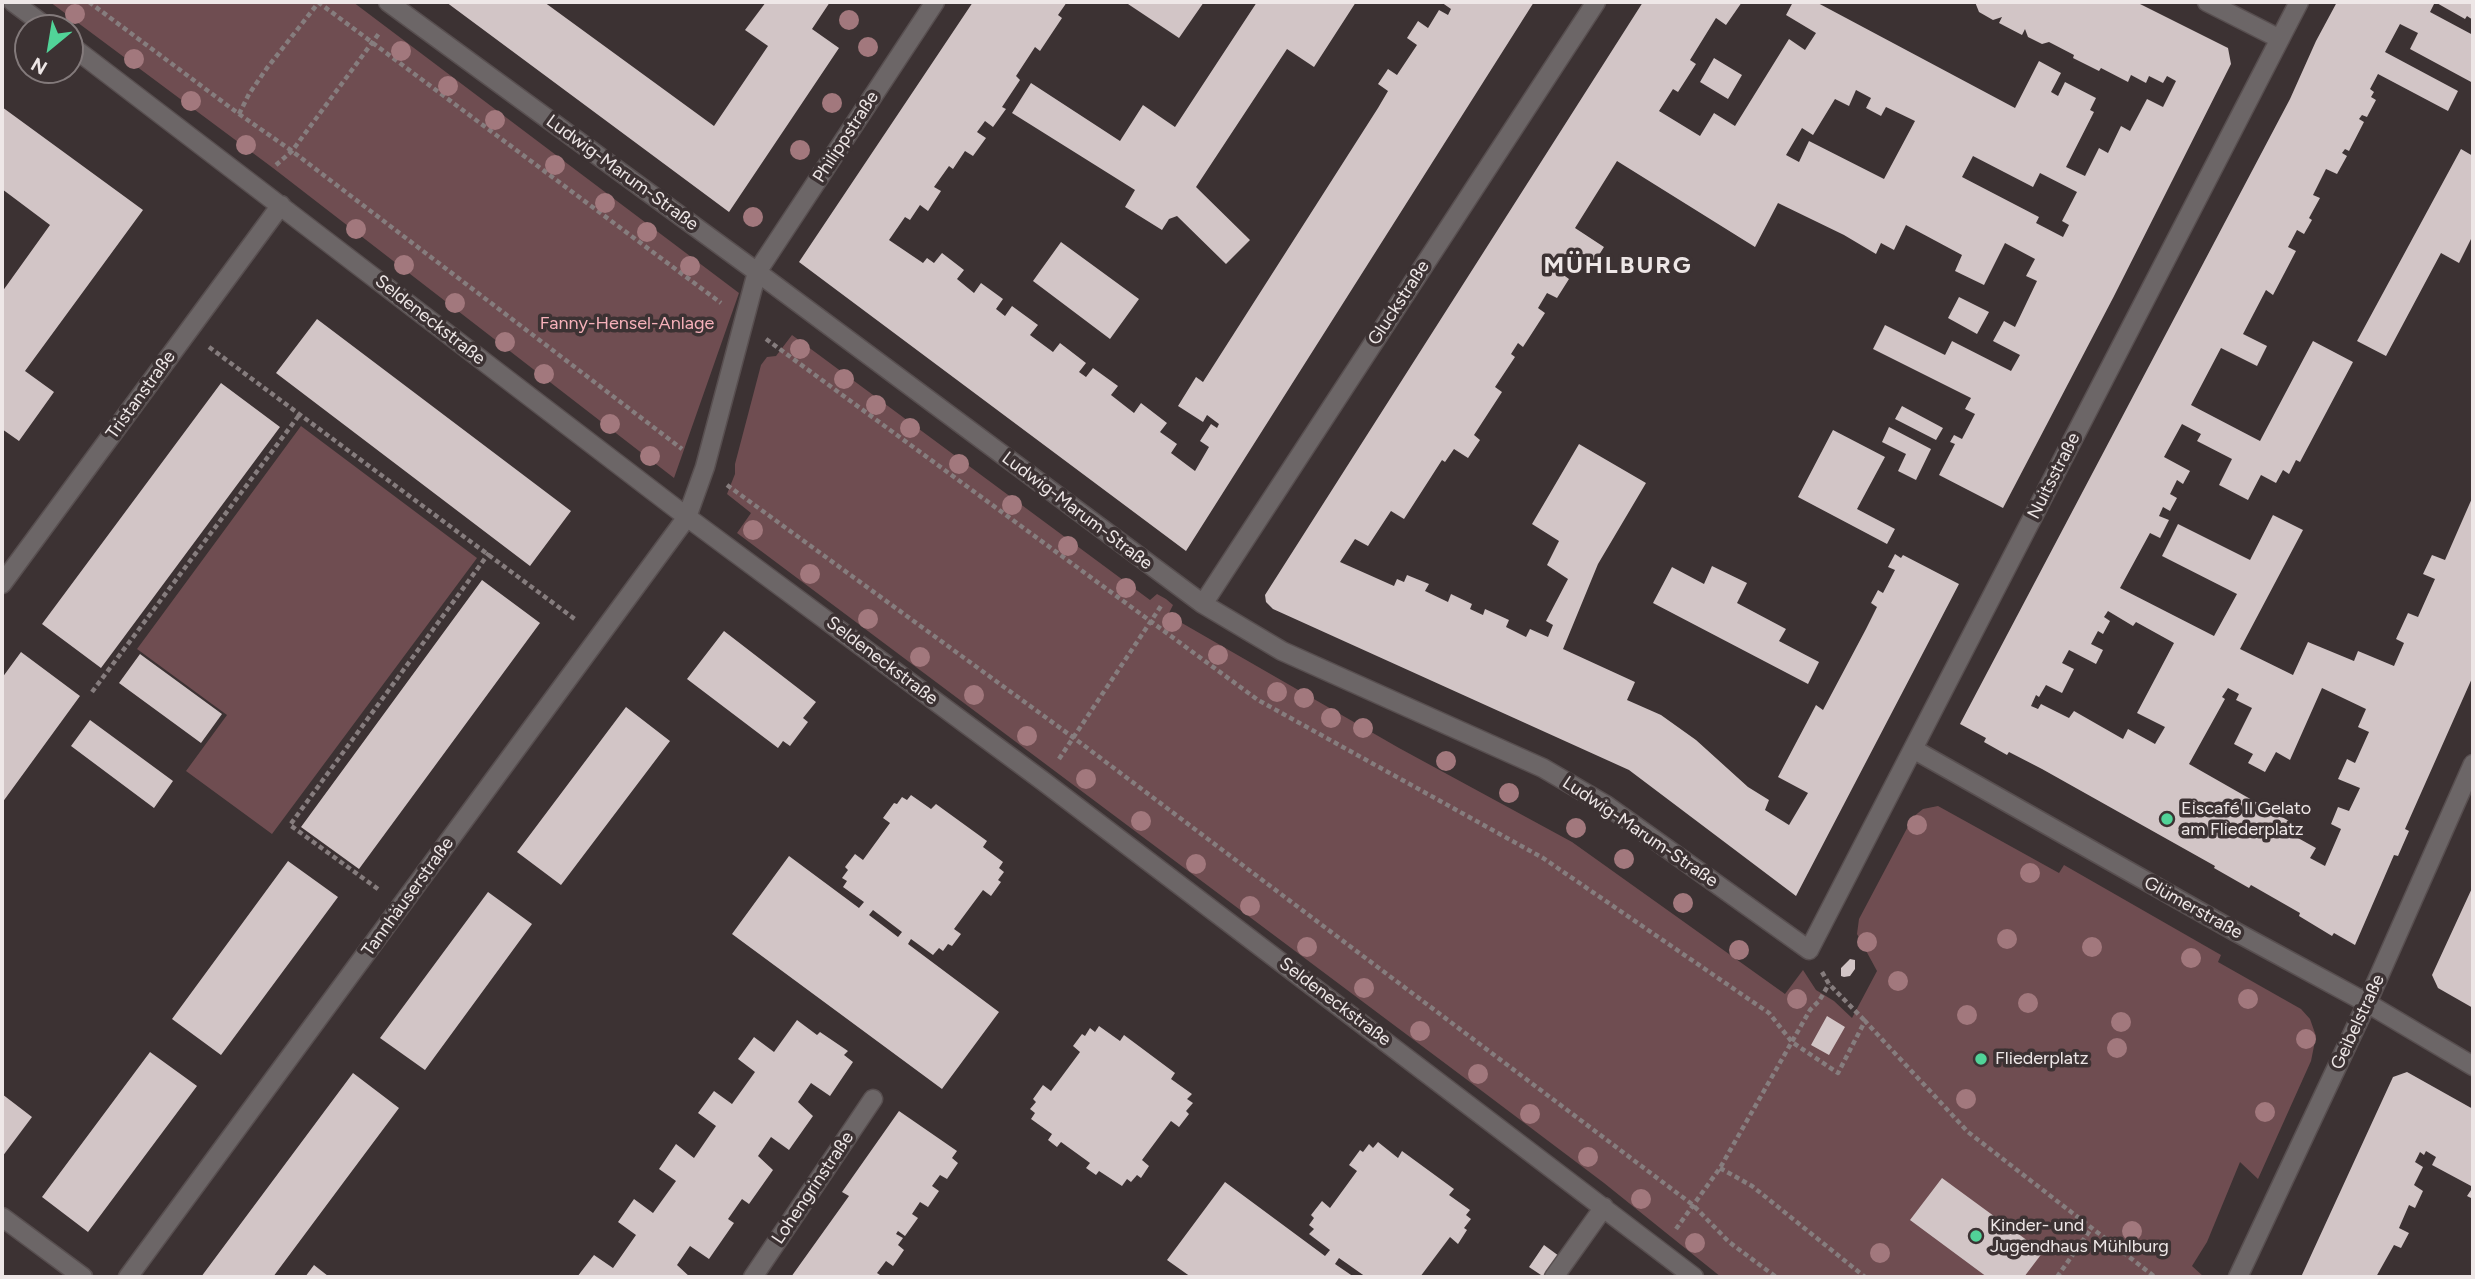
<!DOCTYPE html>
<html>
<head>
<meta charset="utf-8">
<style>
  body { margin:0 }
  #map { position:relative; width:2475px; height:1279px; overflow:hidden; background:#3c3233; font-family:Figtree,sans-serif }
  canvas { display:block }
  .frame { position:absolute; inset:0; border:4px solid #eee7e7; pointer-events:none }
  .north { position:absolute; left:14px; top:14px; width:70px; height:70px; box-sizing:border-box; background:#3c3233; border:2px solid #837a7b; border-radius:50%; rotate:210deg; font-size:19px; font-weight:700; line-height:28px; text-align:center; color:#eee7e7 }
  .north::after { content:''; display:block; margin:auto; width:24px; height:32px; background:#51d398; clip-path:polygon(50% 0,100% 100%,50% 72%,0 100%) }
</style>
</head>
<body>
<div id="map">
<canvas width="2475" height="1279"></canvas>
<div class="frame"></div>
<div class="north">N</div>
</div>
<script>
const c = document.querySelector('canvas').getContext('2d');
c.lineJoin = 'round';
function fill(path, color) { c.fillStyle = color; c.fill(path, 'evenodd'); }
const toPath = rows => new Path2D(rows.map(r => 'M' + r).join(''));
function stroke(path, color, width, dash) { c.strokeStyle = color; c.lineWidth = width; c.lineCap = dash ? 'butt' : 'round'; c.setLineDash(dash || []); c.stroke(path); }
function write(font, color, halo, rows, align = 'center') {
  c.font = font + ' Figtree,sans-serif'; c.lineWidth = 7; c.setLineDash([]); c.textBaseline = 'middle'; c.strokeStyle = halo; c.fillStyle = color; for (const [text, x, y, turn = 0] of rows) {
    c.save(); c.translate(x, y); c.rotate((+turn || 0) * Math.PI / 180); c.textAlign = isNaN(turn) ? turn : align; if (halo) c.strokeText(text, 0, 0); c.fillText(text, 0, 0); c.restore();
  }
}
fill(toPath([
  [50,2,353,2,739,293,674,478,273,168],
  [792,335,1150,600,1157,594,1166,599,1173,605,1168,615,1399,748,1572,842,1785,994,1803,970,1816,990,1834,1001,1852,1018,1877,971,1857,934,1859,919,1913,817,1923,809,1938,806,2059,873,2064,865,2221,955,2218,962,2301,1009,2310,1019,2316,1036,2311,1061,2258,1179,2240,1162,2207,1242,2192,1266,2204,1277,1721,1277,1604,1183,1474,1085,737,533,751,513,727,494,735,474,735,464,761,365,767,357,776,356],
  [301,426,477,558,272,834,186,771,227,715,137,649]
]), '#6f4d51');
fill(toPath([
  [446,2,544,2,714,126,768,46,745,30,766,2,830,2,812,29,839,48,729,212],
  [973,2,1067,2,1058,15,1062,18,1040,51,1035,47,1016,76,1020,80,1002,107,1006,109,993,127,985,121,977,132,986,138,973,156,965,151,953,169,949,166,934,187,941,191,928,211,920,205,910,220,905,217,889,240,923,263,927,258,934,263,942,253,964,270,957,279,974,293,981,283,1003,299,996,309,1005,316,1012,306,1038,325,1030,335,1053,352,1060,343,1086,363,1079,372,1086,377,1093,368,1118,386,1111,395,1134,413,1141,403,1167,423,1160,432,1177,444,1171,453,1195,471,1209,447,1200,441,1211,424,1217,428,1219,424,1207,415,1203,422,1178,406,1196,377,1203,382,1378,108,1388,91,1378,84,1388,69,1397,75,1417,45,1407,38,1418,21,1428,28,1439,10,1448,15,1451,9,1441,2,1534,2,1186,551,799,262],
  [1125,2,1204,2,1179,38],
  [1257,2,1356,2,1314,67,1287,49,1196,187,1250,240,1226,264,1177,216,1169,219,1162,230,1125,207,1135,190,1012,113,1031,83,1120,141,1143,105,1175,127],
  [1643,2,1742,2,1726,25,1716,18,1690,60,1696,64,1678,92,1673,89,1659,111,1700,136,1714,113,1735,126,1789,39,1805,50,1816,33,1786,15,1793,2,1816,2,2015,108,2039,61,2061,73,2051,92,2058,96,2065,82,2096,98,2090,110,2094,112,2066,167,2085,176,2099,148,2108,153,2121,126,2130,131,2147,99,2163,107,2176,81,2167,76,2163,83,2149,76,2146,83,2131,75,2128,82,2101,68,2099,71,2073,58,2074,55,2049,42,2042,44,2028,37,2025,29,2022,35,1999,23,2002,17,1993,20,1979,12,1975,2,2136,2,2228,48,2231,64,2113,298,2003,508,1939,475,1955,444,1950,442,1954,435,1962,439,1975,414,1965,409,1971,398,1873,349,1885,325,1945,355,1952,341,2011,371,2020,355,1993,341,2004,321,2015,327,2037,281,2026,276,2035,259,2005,243,1984,285,1955,271,1962,255,1906,225,1894,250,1881,243,1876,254,1844,235,1778,203,1755,247,1617,161,1575,228,1604,247,1590,269,1572,257,1562,274,1569,279,1557,298,1547,293,1538,308,1545,313,1523,347,1518,343,1511,354,1515,357,1495,387,1502,392,1474,435,1480,440,1468,458,1454,449,1445,462,1442,460,1404,519,1391,511,1368,546,1355,539,1340,562,1394,586,1397,579,1404,582,1407,575,1429,584,1425,591,1448,602,1451,594,1472,604,1470,609,1483,615,1485,609,1509,620,1506,627,1526,637,1530,629,1548,637,1553,625,1546,621,1568,579,1547,565,1559,541,1532,524,1579,444,1646,483,1598,564,1563,649,1635,682,1627,700,1661,715,1696,740,1748,787,1769,800,1765,810,1789,825,1808,793,1778,777,1816,705,1823,710,1866,629,1877,607,1871,603,1878,590,1883,593,1895,570,1888,567,1895,554,1901,558,1903,555,1959,584,1796,896,1629,770,1273,609,1266,602,1265,595],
  [1856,90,1871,98,1866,108,1881,116,1886,107,1915,121,1884,179,1809,141,1799,162,1786,155,1802,128,1813,135,1835,99,1849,106],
  [1973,156,2033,187,2040,173,2077,192,2062,221,2069,225,2063,237,2036,223,2039,217,1962,177],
  [2337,2,2473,2,2473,20,2467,16,2465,19,2435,2,2430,12,2473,35,2473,83,2410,49,2418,33,2400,24,2385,52,2458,91,2448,111,2378,74,2370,89,2374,92,2371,97,2376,100,2367,117,2362,115,2359,119,2364,122,2349,151,2345,149,2342,153,2347,156,2337,174,2326,169,2313,195,2320,198,2309,218,2312,220,2304,234,2297,230,2288,247,2296,251,2273,295,2266,290,2243,334,2267,346,2257,366,2221,348,2191,405,2260,441,2313,341,2353,362,2300,462,2296,460,2289,474,2283,470,2276,483,2261,475,2248,500,2219,485,2232,459,2197,441,2201,434,2182,424,2164,457,2190,471,2183,484,2177,480,2170,494,2177,498,2170,511,2163,507,2159,516,2169,520,2160,538,2150,533,2120,588,2214,636,2237,594,2162,556,2178,524,2250,560,2273,515,2303,530,2240,649,2293,675,2308,642,2354,661,2358,651,2394,666,2404,643,2396,639,2408,613,2418,617,2435,579,2423,574,2432,555,2445,560,2473,496,2473,676,2405,829,2409,831,2398,856,2394,855,2355,945,2334,933,2332,936,2299,916,2300,913,2251,885,2249,888,2214,868,2215,866,2042,769,2009,752,2007,755,1984,742,1986,738,1960,724,2290,99,2316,41],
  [2108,611,2133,626,2136,622,2174,643,2137,713,2165,727,2155,744,2128,729,2123,739,2074,711,2069,718,2041,704,2038,709,2031,706,2036,695,2039,697,2046,685,2062,693,2074,669,2062,663,2069,650,2096,664,2103,650,2091,644,2098,631,2103,634,2110,621,2104,617],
  [2228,688,2239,694,2236,700,2252,708,2234,744,2253,754,2248,763,2265,772,2276,752,2290,760,2322,688,2366,709,2358,727,2369,732,2355,763,2347,759,2338,779,2360,788,2349,811,2338,807,2331,824,2341,829,2325,866,2310,858,2316,848,2298,838,2303,829,2189,764,2225,699,2222,697],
  [1714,58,1742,75,1728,99,1700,82],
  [2,107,143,210,25,371,54,392,19,441,2,429,2,292,50,225,2,189],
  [2461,149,2473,156,2473,183,2471,188,2473,190,2473,235,2459,263,2441,253,2386,356,2357,341],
  [1061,242,1139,299,1110,339,1033,281],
  [1959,297,1989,312,1977,334,1948,318],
  [317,319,571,511,530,566,276,373],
  [221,383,280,427,101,668,42,624],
  [1902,406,1943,428,1936,440,1895,419],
  [1889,427,1931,449,1916,480,1898,471,1906,454,1882,442],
  [1833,430,1885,457,1857,509,1895,529,1887,544,1798,497],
  [1712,566,1747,583,1737,603,1786,629,1779,641,1819,662,1808,684,1653,603,1672,567,1704,584],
  [482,580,540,623,359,869,301,827],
  [724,631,816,702,803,718,808,722,790,746,783,741,778,748,687,679],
  [21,652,80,696,2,803,2,678],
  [140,654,222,714,201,743,119,683],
  [626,707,670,741,561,885,517,852],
  [90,720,173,781,154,808,71,746],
  [911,795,931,809,936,804,987,841,983,847,1003,862,999,868,1004,872,998,880,1001,882,991,896,983,890,954,929,961,934,952,946,948,944,943,951,939,948,933,955,911,939,908,944,999,1012,942,1089,732,934,789,856,859,908,864,902,843,887,847,881,842,878,848,870,845,867,855,854,863,860,890,823,883,818,894,803,897,804,902,797,907,800],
  [873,910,902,932,898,937,869,915],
  [288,861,338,897,221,1055,172,1019],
  [2473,886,2473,1008,2438,988,2432,975],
  [488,892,532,924,425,1070,380,1038],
  [1850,959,1855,960,1855,969,1850,976,1844,977,1841,976,1841,968],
  [1827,1016,1845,1027,1829,1055,1811,1045],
  [797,1020,817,1035,820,1032,848,1051,844,1055,853,1062,830,1096,811,1083,798,1102,813,1116,789,1150,771,1137,758,1156,773,1170,749,1204,742,1199,728,1219,734,1223,709,1259,690,1246,677,1265,690,1277,577,1277,594,1255,613,1268,636,1235,618,1222,634,1199,653,1213,676,1181,659,1169,676,1144,694,1158,716,1126,698,1113,714,1091,732,1104,755,1072,738,1059,754,1037,774,1052],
  [1099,1026,1120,1041,1124,1035,1175,1073,1171,1079,1192,1094,1187,1099,1193,1103,1186,1111,1189,1114,1179,1127,1171,1121,1142,1160,1149,1166,1141,1178,1137,1175,1131,1182,1127,1179,1122,1186,1099,1171,1096,1175,1086,1168,1090,1163,1061,1142,1057,1147,1048,1140,1052,1134,1031,1119,1035,1113,1030,1109,1036,1102,1033,1099,1043,1085,1051,1091,1080,1052,1073,1046,1082,1034,1085,1036,1090,1028,1095,1032],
  [150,1052,197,1086,88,1232,42,1197],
  [2407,1072,2473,1109,2473,1199,2467,1196,2473,1187,2432,1165,2436,1157,2426,1151,2424,1155,2420,1152,2415,1162,2423,1167,2414,1185,2423,1191,2415,1208,2409,1205,2399,1228,2409,1233,2401,1248,2394,1245,2376,1277,2301,1277,2393,1077],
  [353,1073,399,1108,343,1183,273,1277,201,1277],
  [2,1094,32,1117,2,1157],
  [899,1111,957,1151,952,1158,958,1163,947,1179,940,1175,932,1186,939,1191,928,1207,920,1202,912,1214,918,1218,905,1236,898,1231,896,1234,903,1238,898,1245,904,1250,893,1266,886,1261,877,1273,883,1277,791,1277,849,1196,842,1192],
  [1378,1142,1398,1158,1402,1151,1454,1189,1449,1195,1470,1210,1466,1215,1471,1219,1464,1228,1467,1230,1458,1244,1450,1237,1420,1277,1366,1277,1339,1258,1335,1264,1354,1277,1191,1277,1167,1260,1225,1182,1325,1256,1330,1250,1309,1234,1314,1229,1309,1225,1314,1218,1311,1215,1322,1201,1330,1208,1357,1171,1349,1165,1360,1150,1363,1152,1369,1144,1373,1148],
  [1942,1178,2043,1252,2024,1277,1987,1277,1910,1220],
  [1544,1245,1559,1256,1544,1277,1529,1267],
  [314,1265,328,1276,327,1277,305,1277]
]), '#d2c5c6');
const minor = toPath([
  [13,2,48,28],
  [388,2,757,272,1203,604,1282,651,1543,768,1606,805,1809,950,2299,2],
  [2207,2,2280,39],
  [70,45,687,517,1043,781,1694,1277],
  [2,584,281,205],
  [1203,604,1596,2],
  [1913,749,2236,932,2367,1003,2473,1066],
  [2,1217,83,1277],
  [128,1277,687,517,705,467,757,272,935,2],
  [753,1277,873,1099],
  [1554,1277,1604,1207],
  [2238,1277,2367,1003,2473,764]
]);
stroke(minor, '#584f50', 21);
stroke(toPath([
  [89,2,239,114,292,151,682,449],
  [318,2,721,303],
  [239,114,249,94,267,68,319,2],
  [276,165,292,151,380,32],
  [766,339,1258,700,1543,858,1769,1013,1792,1042,1838,1073,1865,1021,1968,1132,2155,1277],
  [209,347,576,620],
  [727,485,1074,738,1693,1205,1729,1242,1776,1277],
  [92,692,300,414],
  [1059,759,1161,606],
  [378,889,290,825,489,553],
  [1822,972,1829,984,1865,1021],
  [1720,1168,1752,1186,1865,1277],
  [1676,1229,1720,1168,1810,1010,1819,1001,1829,984],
  [2057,1277,2091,1229]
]), '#867d7e', 4.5, [5, 3.5]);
stroke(minor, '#6c6667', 18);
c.fillStyle = '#a2787d';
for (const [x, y] of [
  [75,14],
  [849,20],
  [868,47],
  [401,51],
  [134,59],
  [448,86],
  [191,101],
  [832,103],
  [495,120],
  [246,145],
  [800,150],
  [555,165],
  [605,203],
  [753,217],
  [356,229],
  [647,232],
  [404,265],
  [690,266],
  [455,303],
  [505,342],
  [800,349],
  [544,374],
  [844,379],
  [876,405],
  [610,424],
  [910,428],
  [650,456],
  [959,464],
  [1012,505],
  [753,530],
  [1068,546],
  [810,574],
  [1126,588],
  [868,619],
  [1172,622],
  [1218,655],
  [920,657],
  [1277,692],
  [974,695],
  [1304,698],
  [1331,718],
  [1363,728],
  [1027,736],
  [1446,761],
  [1086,779],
  [1509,793],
  [1141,821],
  [1917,825],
  [1576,828],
  [1624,859],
  [1196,864],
  [2030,873],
  [1683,903],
  [1250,906],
  [2007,939],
  [1867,942],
  [1307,947],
  [2092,947],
  [1739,950],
  [2191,958],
  [1898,981],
  [1364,988],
  [1797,999],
  [2248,999],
  [2028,1003],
  [1967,1015],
  [2121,1022],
  [1420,1031],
  [2306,1039],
  [2117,1048],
  [1478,1074],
  [1966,1099],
  [2265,1112],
  [1530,1114],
  [1588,1157],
  [1641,1199],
  [2132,1231],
  [1695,1243],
  [1880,1253]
]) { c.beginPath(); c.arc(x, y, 10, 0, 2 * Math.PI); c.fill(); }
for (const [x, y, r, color] of [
  [2167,819,7,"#51d398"],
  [1981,1059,7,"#51d398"],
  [1976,1236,7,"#51d398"]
]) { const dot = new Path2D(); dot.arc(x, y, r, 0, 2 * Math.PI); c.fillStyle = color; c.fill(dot); stroke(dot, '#3c3233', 2.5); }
write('18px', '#eee7e7', '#3c3233', [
  ["Philippstraße",846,137,-57],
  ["Ludwig-Marum-Straße",622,173,36],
  ["Gluckstraße",1399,303,-57],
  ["Seldeneckstraße",430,320,38],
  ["Tristanstraße",141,395,-54],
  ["Nuitsstraße",2054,476,-63],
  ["Ludwig-Marum-Straße",1077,511,37],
  ["Seldeneckstraße",882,661,37],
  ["Ludwig-Marum-Straße",1640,832,34],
  ["Tannhäuserstraße",408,897,-54],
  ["Glümerstraße",2193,908,29],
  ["Seldeneckstraße",1335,1002,37],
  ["Geibelstraße",2358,1022,-65],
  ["Lohengrinstraße",813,1188,-56]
]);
write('18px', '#f6b1ba', '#3c3233', [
  ["Fanny-Hensel-Anlage",627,324]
]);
write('18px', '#eee7e7', '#3c3233', [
  ["Eiscafé Il Gelato",2181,809],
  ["am Fliederplatz",2181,830],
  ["Fliederplatz",1995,1059],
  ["Kinder- und",1990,1226],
  ["Jugendhaus Mühlburg",1990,1247]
], 'left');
c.letterSpacing = '2px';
write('bold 24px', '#eee7e7', '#3c3233', [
  ["MÜHLBURG",1618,266]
]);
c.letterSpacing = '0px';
</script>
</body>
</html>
